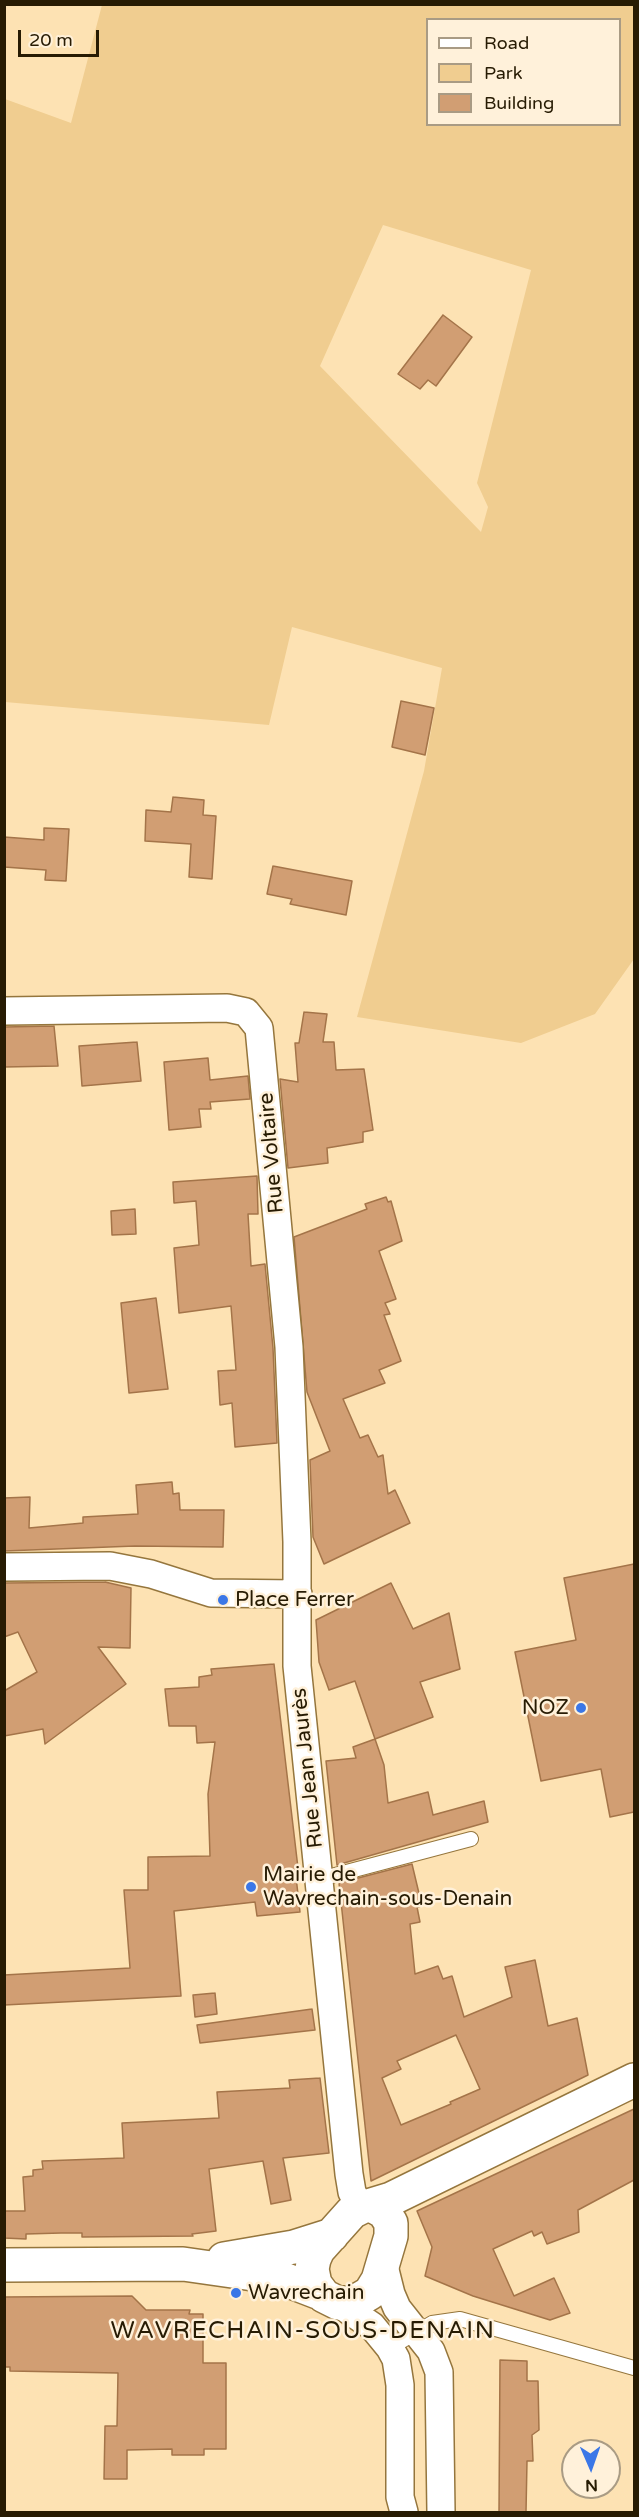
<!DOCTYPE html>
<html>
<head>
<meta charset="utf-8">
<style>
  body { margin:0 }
  #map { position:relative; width:639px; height:2517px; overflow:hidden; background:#fde2b3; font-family:"Varela Round",sans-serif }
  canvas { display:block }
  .frame { position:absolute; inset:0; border:6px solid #271b03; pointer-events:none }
  .legend { position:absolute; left:426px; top:18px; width:195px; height:108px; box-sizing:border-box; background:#fff1da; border:2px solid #a99b84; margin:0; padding:8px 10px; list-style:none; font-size:18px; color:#271b03 }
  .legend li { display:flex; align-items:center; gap:12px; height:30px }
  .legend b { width:30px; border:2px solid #a99b84 }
  .north { position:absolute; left:561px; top:2439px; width:60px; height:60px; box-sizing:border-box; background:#fff1da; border:2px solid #a99b84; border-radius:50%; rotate:178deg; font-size:16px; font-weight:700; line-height:24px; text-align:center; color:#271b03 }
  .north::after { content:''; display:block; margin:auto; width:21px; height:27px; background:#3b77e7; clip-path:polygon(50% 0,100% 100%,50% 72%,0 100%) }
  .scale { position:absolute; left:18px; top:30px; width:81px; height:27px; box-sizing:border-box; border:3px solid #271b03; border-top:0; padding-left:8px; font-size:18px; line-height:21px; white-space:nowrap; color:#271b03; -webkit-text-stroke:4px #fff1da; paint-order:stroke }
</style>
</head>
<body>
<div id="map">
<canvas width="639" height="2517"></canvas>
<div class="frame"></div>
<ul class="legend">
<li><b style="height:8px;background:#fff"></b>Road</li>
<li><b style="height:16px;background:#f0cd90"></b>Park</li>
<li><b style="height:16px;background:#d19e73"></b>Building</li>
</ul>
<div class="north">N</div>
<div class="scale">20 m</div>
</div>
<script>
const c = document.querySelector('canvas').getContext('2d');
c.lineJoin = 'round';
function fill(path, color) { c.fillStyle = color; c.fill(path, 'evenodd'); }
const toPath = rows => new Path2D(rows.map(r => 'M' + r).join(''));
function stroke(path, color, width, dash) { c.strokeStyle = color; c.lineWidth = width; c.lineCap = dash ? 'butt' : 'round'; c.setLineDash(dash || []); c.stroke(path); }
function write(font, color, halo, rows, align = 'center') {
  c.font = font + ' "Varela Round",sans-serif'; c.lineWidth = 5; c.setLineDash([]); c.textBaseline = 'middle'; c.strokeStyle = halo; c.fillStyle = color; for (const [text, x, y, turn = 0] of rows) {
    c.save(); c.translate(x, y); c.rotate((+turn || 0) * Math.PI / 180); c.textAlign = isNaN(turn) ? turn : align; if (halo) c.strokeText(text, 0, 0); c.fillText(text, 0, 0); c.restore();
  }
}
fill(toPath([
  [102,5,634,5,634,959,595,1014,521,1043,357,1017,424,771,442,668,292,627,269,725,5,702,5,99,71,123],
  [428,20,620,20,620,124,428,124],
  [383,225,531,270,477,483,488,507,481,532,320,366]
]), '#f0cd90');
const building = toPath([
  [443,315,472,337,436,386,428,380,420,389,398,374,443,315],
  [401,701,434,708,425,755,392,747,401,701],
  [173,797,204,800,203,815,216,816,212,879,189,877,191,844,145,841,146,810,171,812,173,797],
  [44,828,69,829,66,881,45,880,46,870,4,867,4,837,44,840,44,828],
  [273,866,352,881,346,915,290,904,292,899,267,894,273,866],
  [304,1012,327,1014,323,1042,334,1042,336,1070,364,1069,373,1130,363,1132,363,1142,327,1148,328,1163,288,1168,280,1079,298,1082,295,1043,299,1043,304,1012],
  [54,1026,58,1066,4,1067,4,1027,54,1026],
  [137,1042,141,1081,82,1086,79,1046,137,1042],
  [208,1058,210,1080,248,1076,250,1099,210,1102,211,1109,199,1109,201,1127,169,1130,164,1062,208,1058],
  [257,1176,258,1214,248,1214,251,1266,265,1264,273,1348,277,1443,235,1447,232,1403,220,1405,218,1371,236,1370,231,1306,179,1313,174,1248,199,1245,196,1201,174,1203,173,1182,257,1176],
  [386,1197,388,1202,391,1201,402,1241,379,1251,396,1299,385,1303,390,1314,384,1315,401,1361,379,1370,385,1383,343,1399,360,1438,368,1435,378,1457,383,1455,388,1494,395,1490,410,1523,324,1564,313,1537,310,1460,330,1451,307,1392,294,1237,367,1209,365,1204,386,1197],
  [135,1209,136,1234,112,1235,111,1211,135,1209],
  [156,1298,168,1389,129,1393,121,1303,156,1298],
  [172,1482,173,1494,179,1493,180,1510,224,1510,223,1547,135,1546,4,1551,4,1498,30,1497,29,1528,83,1523,83,1517,138,1514,136,1485,172,1482],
  [634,1564,634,1812,610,1817,601,1769,541,1781,515,1652,576,1640,564,1578,634,1564],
  [105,1582,131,1588,130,1648,98,1647,126,1684,45,1744,43,1729,4,1736,4,1691,37,1672,18,1632,4,1637,4,1583,105,1582],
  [391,1583,413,1629,449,1613,460,1669,420,1682,433,1717,375,1739,355,1681,329,1690,319,1662,316,1620,391,1583],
  [274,1664,298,1868,295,1868,300,1912,257,1916,255,1902,174,1911,181,1996,4,2005,4,1975,130,1968,124,1890,148,1890,148,1857,210,1856,208,1794,215,1742,197,1743,196,1726,169,1726,165,1689,199,1687,199,1677,212,1675,211,1669,274,1664],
  [375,1739,384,1765,388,1803,428,1792,433,1815,484,1801,488,1822,337,1865,326,1761,356,1758,353,1747,375,1739],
  [412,1864,422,1906,417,1907,420,1922,410,1924,415,1974,438,1966,443,1979,452,1976,464,2017,512,1997,505,1967,535,1960,548,2026,577,2018,588,2075,371,2181,339,1883,412,1864],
  [456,2035,480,2089,450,2102,451,2104,401,2125,382,2078,401,2069,397,2061,456,2035],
  [215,1993,217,2014,195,2017,193,1995,215,1993],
  [312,2009,315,2030,200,2043,197,2025,312,2009],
  [320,2078,329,2153,283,2158,291,2200,271,2204,263,2161,209,2169,216,2231,192,2234,193,2236,82,2237,82,2233,61,2233,26,2234,26,2239,4,2238,4,2211,25,2211,23,2177,33,2176,33,2170,43,2169,42,2161,124,2158,122,2123,219,2118,217,2092,290,2088,289,2080,320,2078],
  [634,2109,634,2180,578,2210,579,2232,547,2244,542,2232,534,2236,532,2231,493,2249,514,2296,554,2278,570,2313,550,2320,473,2296,425,2276,432,2247,417,2211,634,2109],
  [132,2296,146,2310,190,2310,189,2314,203,2314,203,2363,226,2363,226,2449,204,2449,204,2455,172,2455,172,2449,127,2450,127,2479,104,2479,105,2426,117,2426,118,2373,10,2371,10,2367,4,2367,4,2297,132,2296],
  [500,2360,527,2361,527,2381,538,2381,539,2430,532,2435,533,2461,527,2461,526,2512,499,2512,500,2360]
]);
fill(building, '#d19e73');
stroke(building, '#a47449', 1.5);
const lane = toPath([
  [320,1879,471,1839],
  [390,2348,432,2323,460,2319,634,2368]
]);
const street = toPath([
  [4,1011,227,1008,246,1012,259,1028,289,1347,297,1542,297,1666,349,2174,352,2192,360,2208],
  [4,1567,110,1566,151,1574,211,1593,298,1594],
  [383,2262,391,2294,397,2308,431,2351,439,2372,441,2512],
  [338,2303,372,2326,390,2348,396,2359,400,2385,400,2497,404,2512]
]);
const secondary = toPath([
  [364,2206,373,2206,384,2212,391,2223,391,2236,378,2280,370,2293,353,2303,338,2303,324,2296,315,2284,312,2269,314,2259,318,2250,352,2212,364,2206],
  [368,2206,391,2199,634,2080],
  [224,2259,294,2247,332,2235],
  [4,2265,183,2264,281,2278,320,2293]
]);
stroke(lane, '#95763d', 16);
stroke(street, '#95763d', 30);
stroke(secondary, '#95763d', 36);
stroke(lane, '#fff', 14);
stroke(street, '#fff', 27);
stroke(secondary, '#fff', 33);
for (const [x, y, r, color] of [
  [223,1600,6,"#3b77e7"],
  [581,1708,6,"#3b77e7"],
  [251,1887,6,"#3b77e7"],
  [236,2293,6,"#3b77e7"]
]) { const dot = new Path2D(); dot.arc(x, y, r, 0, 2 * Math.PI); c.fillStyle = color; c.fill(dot); stroke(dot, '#fff1da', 2); }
write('21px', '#271b03', '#fff1da', [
  ["Rue Voltaire",272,1153,-95],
  ["Rue Jean Jaurès",308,1768,-96]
]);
write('21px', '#271b03', '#fff1da', [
  ["Place Ferrer",235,1600],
  ["NOZ",569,1708,"right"],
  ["Mairie de",263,1875],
  ["Wavrechain-sous-Denain",263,1899],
  ["Wavrechain",248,2293]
], 'left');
c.letterSpacing = '1.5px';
write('24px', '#271b03', '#fff1da', [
  ["WAVRECHAIN-SOUS-DENAIN",303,2332]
]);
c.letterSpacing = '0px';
</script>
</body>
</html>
